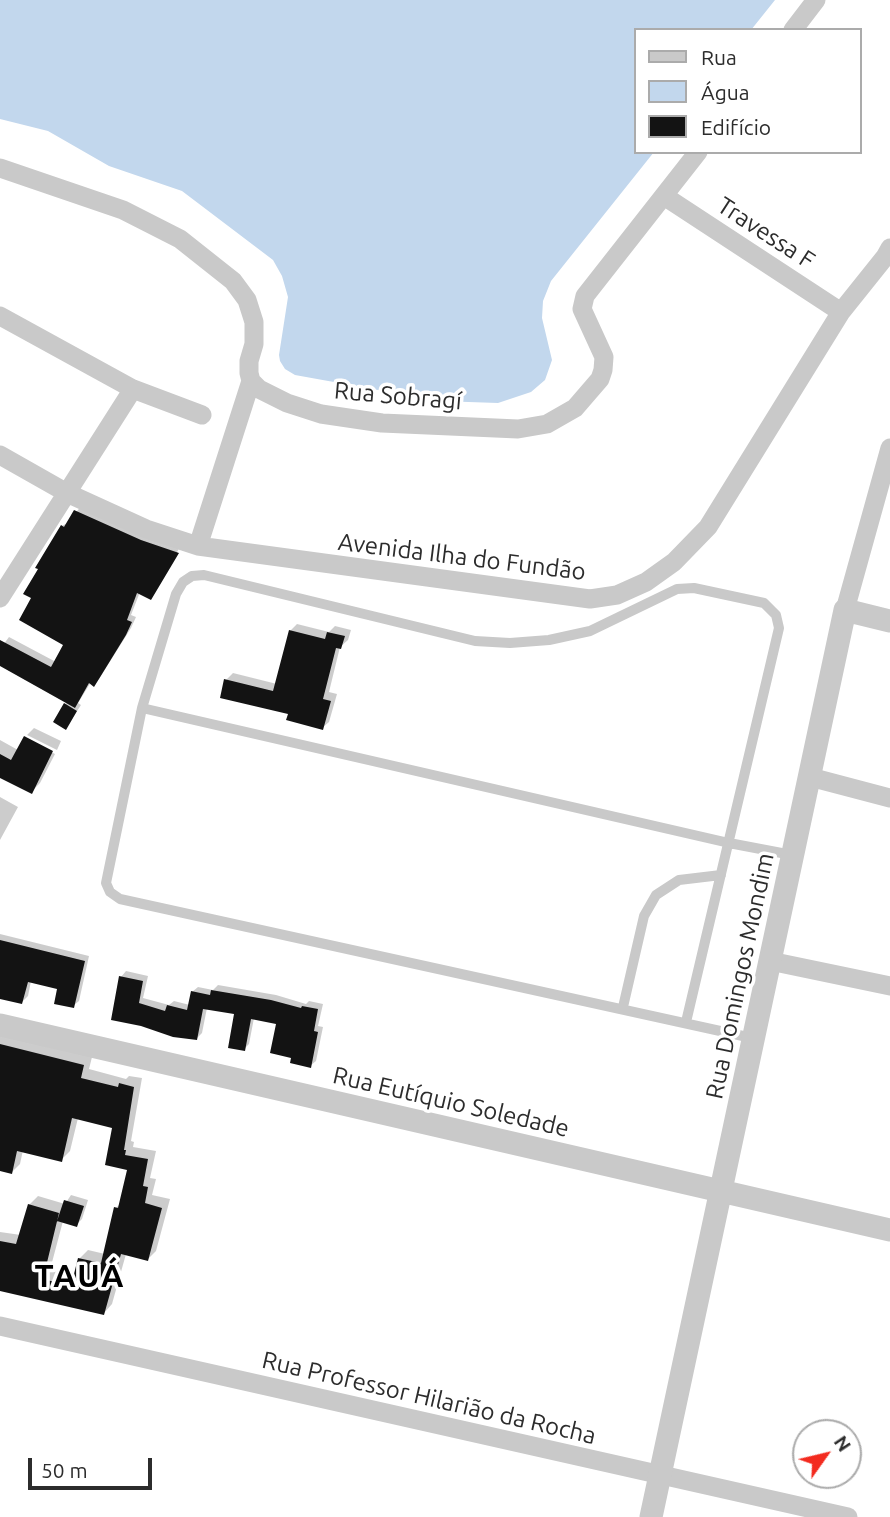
<!DOCTYPE html>
<html>
<head>
<meta charset="utf-8">
<style>
  body { margin:0 }
  #map { position:relative; width:890px; height:1517px; overflow:hidden; background:#fff; font-family:Ubuntu,sans-serif }
  canvas { display:block }
  .legend { position:absolute; left:634px; top:28px; width:228px; height:126px; box-sizing:border-box; background:#fff; border:2px solid #ababab; margin:0; padding:9px 12px; list-style:none; font-size:21px; color:#2c2c2c }
  .legend li { display:flex; align-items:center; gap:14px; height:35px }
  .legend b { width:35px; border:2px solid #ababab }
  .north { position:absolute; left:792px; top:1419px; width:70px; height:70px; box-sizing:border-box; background:#fff; border:2px solid #ababab; border-radius:50%; rotate:56deg; font-size:19px; font-weight:700; line-height:28px; text-align:center; color:#2c2c2c }
  .north::after { content:''; display:block; margin:auto; width:24px; height:32px; background:#f32b1f; clip-path:polygon(50% 0,100% 100%,50% 72%,0 100%) }
  .scale { position:absolute; left:28px; top:1458px; width:124px; height:32px; box-sizing:border-box; border:4px solid #2c2c2c; border-top:0; padding-left:9px; font-size:21px; line-height:24px; white-space:nowrap; color:#2c2c2c; -webkit-text-stroke:5px #fff; paint-order:stroke }
</style>
</head>
<body>
<div id="map">
<canvas width="890" height="1517"></canvas>
<ul class="legend">
<li><b style="height:9px;background:#c9c9c9"></b>Rua</li>
<li><b style="height:19px;background:#c2d7ed"></b>Água</li>
<li><b style="height:19px;background:#131313"></b>Edifício</li>
</ul>
<div class="north">N</div>
<div class="scale">50 m</div>
</div>
<script>
const c = document.querySelector('canvas').getContext('2d');
c.lineJoin = 'round';
function fill(path, color) { c.fillStyle = color; c.fill(path, 'evenodd'); }
const toPath = rows => new Path2D(rows.map(r => 'M' + r).join(''));
function stroke(path, color, width, dash) { c.strokeStyle = color; c.lineWidth = width; c.lineCap = dash ? 'butt' : 'round'; c.setLineDash(dash || []); c.stroke(path); }
function write(font, color, halo, rows, align = 'center') {
  c.font = font + ' Ubuntu,sans-serif'; c.lineWidth = 7; c.setLineDash([]); c.textBaseline = 'middle'; c.strokeStyle = halo; c.fillStyle = color; for (const [text, x, y, turn = 0] of rows) {
    c.save(); c.translate(x, y); c.rotate((+turn || 0) * Math.PI / 180); c.textAlign = isNaN(turn) ? turn : align; if (halo) c.strokeText(text, 0, 0); c.fillText(text, 0, 0); c.restore();
  }
}
fill(toPath([
  [0,0,775,0,751,30,636,30,636,152,654,152,551,281,543,301,542,318,552,360,545,380,531,392,498,403,439,401,295,375,285,369,280,361,279,355,288,297,282,276,273,260,182,191,109,166,48,131,0,119]
]), '#c2d7ed');
fill(toPath([
  [81,506,180,547,152,594,140,592,131,615,136,617,131,628,99,679,94,684,91,682,78,703,81,705,66,728,65,704,68,702,0,664,0,649,9,637,56,662,66,644,33,598,62,526,69,522],
  [297,624,329,632,335,626,351,630,348,640,340,647,329,692,337,694,329,722,322,728,226,680,233,673,277,684,290,631],
  [34,728,61,741,57,750,27,735],
  [26,736,26,739,55,754,40,783,31,792,0,776,0,740,18,750],
  [0,797,18,807,0,840],
  [0,934,89,956,79,1001,73,1006,59,988,31,981,28,996,22,1002,0,998],
  [126,971,148,976,143,998,169,1005,174,1001,190,1005,192,992,198,987,213,990,218,985,276,995,306,1004,309,1001,323,1004,318,1026,323,1027,316,1061,310,1066,278,1023,254,1018,249,1044,244,1049,236,1013,207,1008,202,1033,197,1038,113,1018,121,977],
  [0,1034,92,1057,89,1069,126,1079,129,1076,142,1078,131,1141,134,1142,133,1147,156,1151,150,1178,156,1179,152,1195,170,1199,156,1251,148,1259,126,1254,112,1304,104,1313,0,1290,0,1232,21,1235,29,1205,38,1196,65,1204,71,1195,88,1200,82,1219,76,1225,63,1221,50,1270,75,1276,79,1259,88,1250,105,1254,116,1208,122,1202,129,1169,114,1127,78,1118,70,1151,61,1160,23,1150,20,1164,12,1172,0,1170]
]), '#0003');
fill(toPath([
  [74,510,141,540,179,553,151,600,137,593,127,620,132,622,126,635,94,687,89,683,75,708,0,666,0,640,51,667,63,645,19,620,31,598,23,594,38,569,35,568,61,525,64,527],
  [289,630,325,639,327,632,345,636,341,649,336,648,323,699,331,701,323,730,286,720,288,714,220,698,224,679,273,691],
  [64,703,77,711,66,730,53,722],
  [24,736,53,751,32,794,0,778,0,754,11,760],
  [0,940,85,961,74,1008,54,1004,57,989,28,982,22,1004,0,999],
  [119,976,143,981,139,1003,165,1011,167,1005,187,1010,191,991,210,995,211,990,271,1000,301,1008,302,1006,318,1009,314,1031,318,1032,311,1068,290,1063,291,1058,270,1053,276,1024,251,1019,245,1051,228,1048,234,1014,203,1009,197,1040,173,1037,141,1026,111,1020],
  [0,1044,84,1065,81,1078,118,1087,119,1083,134,1087,124,1150,126,1150,125,1155,148,1159,143,1186,148,1187,145,1203,162,1208,148,1261,121,1254,104,1315,0,1291,0,1241,16,1244,28,1204,59,1213,43,1279,71,1286,78,1258,101,1263,114,1207,118,1208,127,1170,105,1165,112,1128,72,1118,62,1162,17,1151,12,1174,0,1171],
  [64,1200,84,1206,77,1227,57,1221]
]), '#131313');
stroke(toPath([
  [142,708,729,843,792,855],
  [623,1007,644,916,656,895,679,880,721,875],
  [686,1022,779,628,776,615,764,603,694,588,677,589,590,631,549,640,510,643,475,641,204,575,192,576,183,582,176,594,142,708,106,883,110,892,120,899,752,1038]
]), '#c9c9c9', 10);
stroke(toPath([
  [793,30,816,0],
  [0,168,123,210,180,239,233,281,247,300,254,322,254,344,249,361,249,373,251,381,259,389,287,403,321,414,382,423,518,429,547,424,575,408,600,379,603,370,604,357,582,309,585,296,698,152],
  [664,196,841,312],
  [0,316,133,389,202,415],
  [0,455,67,493,146,529,198,546,590,599,617,595,646,582,674,562,708,527,841,312,885,257,890,248],
  [198,546,251,381],
  [0,598,133,389],
  [845,610,890,448],
  [810,777,890,798],
  [770,961,890,986],
  [0,1326,848,1517]
]), '#c9c9c9', 19);
stroke(toPath([
  [0,1025,890,1230],
  [651,1517,845,610,890,621]
]), '#c9c9c9', 23);
write('24px', '#2c2c2c', '#fff', [
  ["Travessa F",766,233,33],
  ["Rua Sobragí",398,396,5],
  ["Avenida Ilha do Fundão",462,557,7],
  ["Rua Domingos Mondim",740,976,-78],
  ["Rua Eutíquio Soledade",451,1102,13],
  ["Rua Professor Hilarião da Rocha",429,1398,13]
]);
c.letterSpacing = '2px';
write('bold 32px', '#000', '#fff', [
  ["TAUÁ",80,1276]
]);
c.letterSpacing = '0px';
</script>
</body>
</html>
